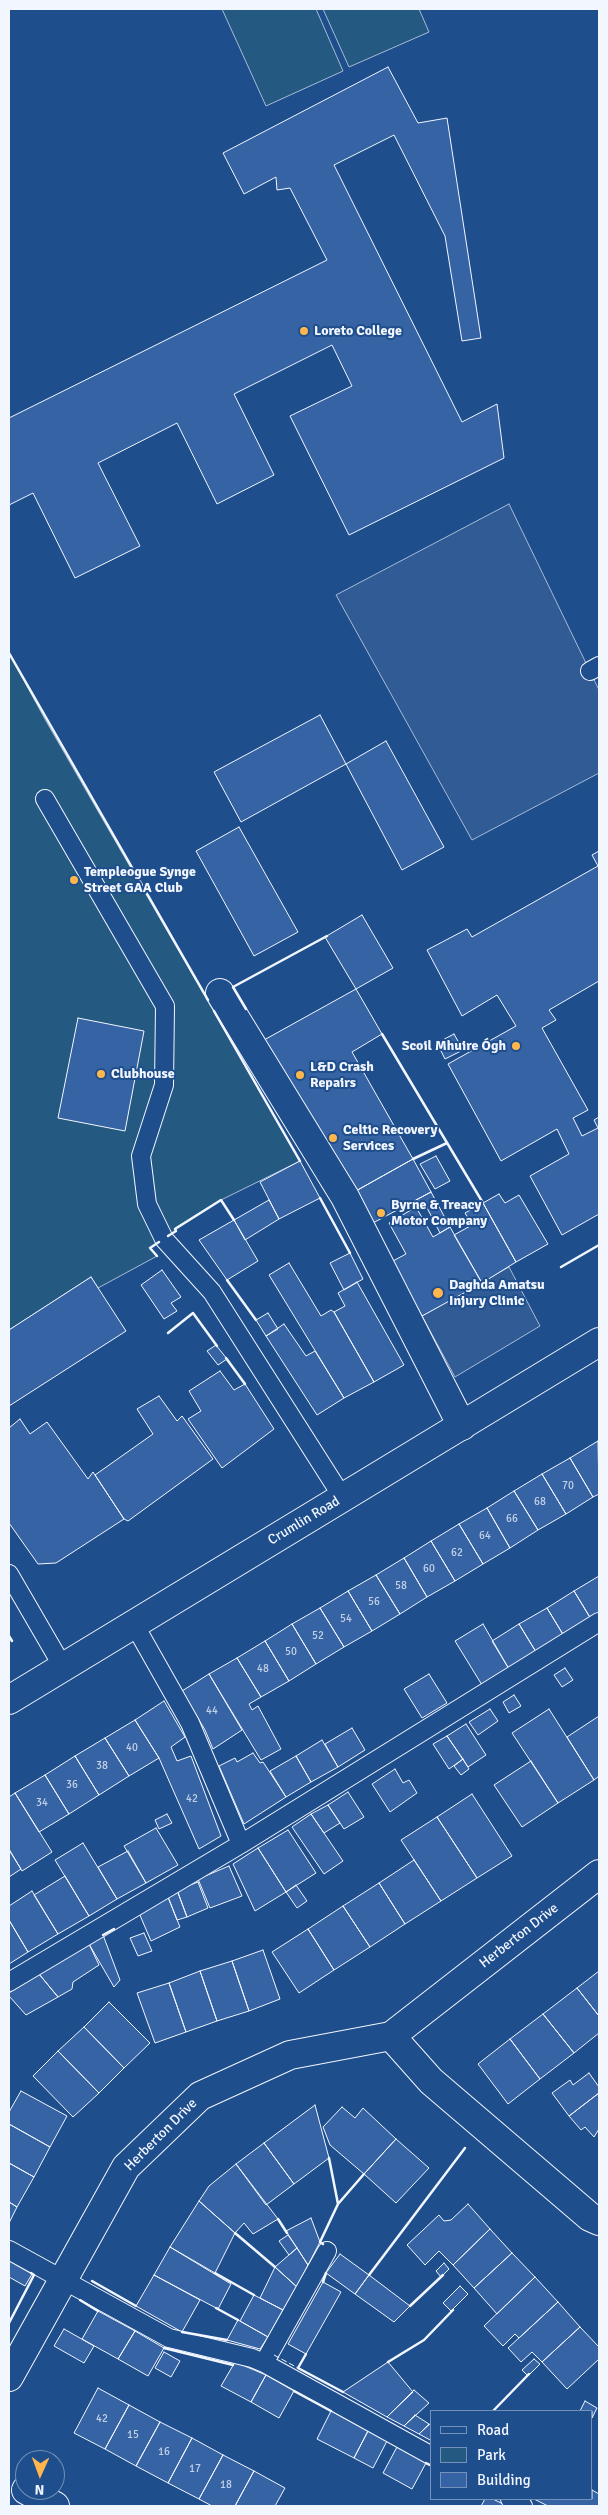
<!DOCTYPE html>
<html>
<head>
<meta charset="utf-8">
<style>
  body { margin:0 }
  #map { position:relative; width:608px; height:2515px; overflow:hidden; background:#1f4e8c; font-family:Signika,sans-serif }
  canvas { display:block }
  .frame { position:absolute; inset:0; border:10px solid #f2f6ff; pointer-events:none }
  .legend { position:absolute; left:430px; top:2410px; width:162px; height:90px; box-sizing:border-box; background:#1f4e8c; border:1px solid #7391ba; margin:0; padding:6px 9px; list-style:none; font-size:15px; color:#f2f6ff }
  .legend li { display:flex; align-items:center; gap:10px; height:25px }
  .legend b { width:25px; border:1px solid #7391ba }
  .north { position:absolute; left:15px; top:2450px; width:50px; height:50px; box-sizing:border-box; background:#1f4e8c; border:1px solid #7391ba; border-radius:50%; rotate:182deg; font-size:14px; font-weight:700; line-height:20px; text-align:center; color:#f2f6ff }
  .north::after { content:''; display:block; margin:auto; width:18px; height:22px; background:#ffb74d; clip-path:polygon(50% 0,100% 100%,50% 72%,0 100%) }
</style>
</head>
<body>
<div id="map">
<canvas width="608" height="2515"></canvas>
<div class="frame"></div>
<ul class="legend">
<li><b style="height:6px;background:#1f4e8c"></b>Road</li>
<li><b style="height:14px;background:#245a82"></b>Park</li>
<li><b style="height:14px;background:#3563a3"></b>Building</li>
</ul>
<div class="north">N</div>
</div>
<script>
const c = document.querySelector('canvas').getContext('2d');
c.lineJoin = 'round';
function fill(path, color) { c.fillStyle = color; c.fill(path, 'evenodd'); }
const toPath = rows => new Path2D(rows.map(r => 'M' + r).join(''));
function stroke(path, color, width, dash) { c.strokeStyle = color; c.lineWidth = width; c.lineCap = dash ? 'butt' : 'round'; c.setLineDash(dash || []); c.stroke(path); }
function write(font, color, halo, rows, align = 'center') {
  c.font = font + ' Signika,sans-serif'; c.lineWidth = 4; c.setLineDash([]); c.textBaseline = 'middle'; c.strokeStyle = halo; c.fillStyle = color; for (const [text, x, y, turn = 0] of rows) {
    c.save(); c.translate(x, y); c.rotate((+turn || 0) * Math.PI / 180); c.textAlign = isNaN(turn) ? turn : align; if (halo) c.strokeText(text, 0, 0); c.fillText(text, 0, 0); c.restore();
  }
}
const green = toPath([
  [222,9,316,9,343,71,266,106,222,9],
  [323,9,419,9,429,32,349,67,323,9],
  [9,653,46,721,300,1161,221,1200,175,1228,176,1231,150,1248,157,1256,98,1288,91,1277,9,1330,9,653]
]);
fill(green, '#245a82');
stroke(green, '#a8bbd7', 1);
const parking = toPath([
  [509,504,599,690,599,773,472,840,336,595,509,504],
  [509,1267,540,1326,455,1377,422,1316,509,1267]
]);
fill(parking, '#305b95');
stroke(parking, '#a8bbd7', 1);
const building = toPath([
  [388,67,418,123,447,118,481,338,462,341,445,236,394,135,334,165,462,422,497,404,504,458,349,535,290,416,352,386,332,345,234,394,274,475,217,504,177,423,98,463,140,546,75,578,33,493,9,505,9,418,327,260,290,188,277,190,276,177,244,194,223,153,388,67],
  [320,715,346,764,241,822,214,772,320,715],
  [386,741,444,847,402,870,346,764,386,741],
  [239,827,298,932,254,956,196,851,239,827],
  [599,851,599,981,549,1010,556,1020,542,1028,588,1110,573,1118,582,1136,598,1128,594,1120,599,1117,599,1214,562,1235,530,1176,569,1154,557,1129,501,1161,448,1064,516,1026,497,995,462,1016,427,950,467,929,472,937,598,866,592,855,599,851],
  [362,915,393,968,356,989,325,937,362,915],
  [356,989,382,1034,352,1052,413,1159,354,1192,264,1040,356,989],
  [78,1018,144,1031,125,1131,58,1118,78,1018],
  [454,1034,463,1050,445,1059,437,1043,454,1034],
  [436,1156,450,1181,435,1189,420,1164,436,1156],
  [413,1159,431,1192,371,1224,354,1192,413,1159],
  [300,1161,320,1198,279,1219,260,1182,300,1161],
  [431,1192,450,1227,440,1233,425,1204,416,1200,431,1192],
  [499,1194,505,1203,519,1195,548,1244,516,1262,483,1203,499,1194],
  [269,1200,279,1219,245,1240,234,1220,269,1200],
  [483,1203,516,1262,482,1283,454,1235,472,1225,465,1213,483,1203],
  [416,1207,433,1237,450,1227,482,1283,422,1316,391,1262,406,1254,389,1223,416,1207],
  [234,1220,258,1261,227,1280,199,1240,234,1220],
  [350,1253,363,1279,344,1290,330,1263,350,1253],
  [289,1263,321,1316,331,1310,334,1312,374,1382,344,1398,269,1275,289,1263],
  [162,1270,181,1297,171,1303,177,1311,164,1319,141,1285,162,1270],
  [91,1277,126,1331,9,1406,9,1330,91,1277],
  [357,1282,404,1365,374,1382,334,1312,345,1306,338,1293,357,1282],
  [268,1313,278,1329,266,1336,256,1320,268,1313],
  [284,1324,306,1356,315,1351,344,1398,317,1415,266,1336,284,1324],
  [216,1345,227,1359,218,1365,207,1351,216,1345],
  [220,1371,234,1390,245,1384,274,1429,222,1468,188,1419,201,1411,189,1391,220,1371],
  [159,1396,177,1421,182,1416,213,1459,128,1521,124,1519,95,1475,153,1434,137,1409,159,1396],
  [20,1419,30,1434,47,1422,88,1479,93,1472,124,1519,56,1563,38,1564,9,1523,9,1428,20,1419],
  [598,1441,599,1494,593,1497,570,1458,598,1441],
  [570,1458,593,1497,566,1514,542,1474,570,1458],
  [542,1474,566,1514,538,1530,514,1491,542,1474],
  [514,1491,538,1530,510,1548,487,1508,514,1491],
  [487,1508,510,1548,483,1564,459,1524,487,1508],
  [459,1524,483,1564,455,1581,431,1541,459,1524],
  [431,1541,455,1581,427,1597,404,1558,431,1541],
  [404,1558,427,1597,400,1614,376,1575,404,1558],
  [376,1575,400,1614,372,1631,348,1591,376,1575],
  [599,1576,599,1614,591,1619,574,1591,599,1576],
  [348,1591,372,1631,344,1647,320,1608,348,1591],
  [574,1591,591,1619,564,1636,547,1608,574,1591],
  [320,1608,344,1647,316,1664,292,1624,320,1608],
  [547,1608,564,1636,536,1652,519,1624,547,1608],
  [292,1624,316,1664,289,1681,265,1641,292,1624],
  [483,1624,509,1669,482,1685,455,1641,483,1624],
  [519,1624,536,1652,509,1669,492,1641,519,1624],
  [265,1641,289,1681,261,1697,237,1658,265,1641],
  [237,1658,261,1697,249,1704,252,1710,258,1706,281,1749,261,1760,209,1674,237,1658],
  [565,1668,573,1680,562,1687,554,1675,565,1668],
  [209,1674,242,1730,213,1749,205,1730,182,1691,209,1674],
  [429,1674,447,1703,422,1718,404,1689,429,1674],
  [514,1695,521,1706,509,1713,503,1702,514,1695],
  [164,1701,185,1737,171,1747,177,1761,191,1756,221,1836,199,1849,159,1758,135,1720,164,1701],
  [490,1709,498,1721,478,1735,469,1722,490,1709],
  [549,1709,594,1780,558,1803,512,1733,549,1709],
  [599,1716,599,1776,594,1780,567,1737,599,1716],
  [135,1720,159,1758,129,1776,105,1738,135,1720],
  [466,1724,486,1755,468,1767,447,1736,466,1724],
  [352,1728,365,1750,338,1767,325,1744,352,1728],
  [447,1736,463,1759,449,1769,433,1744,447,1736],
  [105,1738,129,1776,99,1795,75,1756,105,1738],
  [322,1740,338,1767,311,1782,296,1756,322,1740],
  [253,1753,260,1763,263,1762,286,1797,244,1824,219,1766,235,1758,237,1762,253,1753],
  [75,1756,99,1795,69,1814,45,1775,75,1756],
  [296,1756,311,1782,286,1797,270,1771,296,1756],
  [463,1759,469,1769,461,1775,454,1766,463,1759],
  [531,1761,558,1803,522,1827,494,1785,531,1761],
  [395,1769,403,1783,409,1780,417,1793,390,1812,372,1784,395,1769],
  [45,1775,69,1814,39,1832,15,1793,45,1775],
  [348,1792,364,1817,344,1829,328,1805,348,1792],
  [15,1793,52,1852,22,1871,9,1849,9,1797,15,1793],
  [472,1794,512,1856,477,1878,437,1817,472,1794],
  [328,1805,340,1823,324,1833,311,1814,328,1805],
  [167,1814,172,1823,159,1829,155,1820,167,1814],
  [311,1814,343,1861,324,1874,292,1827,311,1814],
  [437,1817,477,1878,441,1901,401,1840,437,1817],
  [156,1828,178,1865,146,1883,124,1846,156,1828],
  [288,1830,316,1873,286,1892,258,1848,288,1830],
  [83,1843,117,1899,89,1916,55,1860,83,1843],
  [258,1848,286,1892,255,1911,233,1864,258,1848],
  [9,1850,21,1869,9,1877,9,1850],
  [128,1851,146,1883,117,1899,98,1867,128,1851],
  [414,1860,441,1901,405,1924,379,1883,414,1860],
  [229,1866,242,1896,210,1908,198,1879,229,1866],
  [65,1876,89,1916,58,1934,34,1895,65,1876],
  [198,1882,208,1908,187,1917,177,1890,198,1882],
  [379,1883,405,1924,370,1947,343,1906,379,1883],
  [296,1885,307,1901,297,1908,286,1892,296,1885],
  [177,1890,187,1917,177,1920,168,1897,177,1890],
  [32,1891,58,1934,28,1952,9,1920,9,1906,32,1891],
  [168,1897,180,1927,151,1941,139,1913,168,1897],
  [343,1906,370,1947,334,1970,308,1929,343,1906],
  [9,1920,28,1952,9,1964,9,1920],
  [308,1929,334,1970,299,1993,272,1952,308,1929],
  [144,1933,152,1951,138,1956,130,1938,144,1933],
  [103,1935,120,1980,114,1987,89,1944,103,1935],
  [89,1944,99,1965,73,1982,72,1989,58,1997,39,1974,89,1944],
  [263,1950,280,1999,249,2011,232,1961,263,1950],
  [232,1961,249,2011,217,2021,200,1971,232,1961],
  [200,1971,217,2021,186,2032,169,1983,200,1971],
  [599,1971,599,2016,577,1988,599,1971],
  [39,1974,58,1997,26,2015,9,1996,9,1993,39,1974],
  [169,1983,186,2032,155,2043,137,1993,169,1983],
  [577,1988,599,2016,599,2033,574,2053,543,2014,577,1988],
  [109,2002,150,2043,124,2068,84,2027,109,2002],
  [543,2014,574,2053,540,2079,510,2039,543,2014],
  [84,2027,124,2068,99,2093,58,2051,84,2027],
  [510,2039,540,2079,508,2104,478,2064,510,2039],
  [58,2051,99,2093,73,2117,33,2076,58,2051],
  [589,2073,599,2087,599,2093,569,2116,552,2093,570,2080,573,2085,589,2073],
  [21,2091,67,2116,50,2147,9,2124,9,2112,21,2091],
  [599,2093,599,2129,594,2137,585,2127,581,2130,569,2116,599,2093],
  [315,2105,329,2158,294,2184,264,2143,315,2105],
  [342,2107,355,2118,363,2108,396,2139,364,2174,330,2145,323,2127,342,2107],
  [9,2124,50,2147,34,2177,9,2163,9,2124],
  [396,2139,429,2168,396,2203,364,2174,396,2139],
  [264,2143,294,2184,266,2205,236,2164,264,2143],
  [9,2163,34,2177,17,2207,9,2202,9,2163],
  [236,2164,278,2219,253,2234,244,2223,235,2233,199,2201,209,2186,236,2164],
  [199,2201,235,2233,215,2273,170,2247,199,2201],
  [9,2202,17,2207,9,2223,9,2202],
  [468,2204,490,2229,453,2265,439,2251,425,2265,407,2245,439,2215,444,2221,451,2220,468,2204],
  [311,2218,320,2242,308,2265,286,2231,311,2218],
  [490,2229,512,2253,474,2288,453,2265,490,2229],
  [288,2235,297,2248,289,2255,279,2241,288,2235],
  [170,2247,231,2284,218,2309,154,2275,170,2247],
  [297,2248,308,2265,297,2287,275,2267,297,2248],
  [512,2253,535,2277,497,2314,474,2288,512,2253],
  [340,2254,369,2275,355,2294,326,2273,340,2254],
  [9,2261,32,2274,25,2286,9,2277,9,2261],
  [444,2263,449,2269,441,2277,436,2271,444,2263],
  [275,2267,297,2287,283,2310,260,2298,275,2267],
  [154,2275,200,2300,182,2332,136,2306,154,2275],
  [369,2275,410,2306,394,2322,355,2294,369,2275],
  [535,2277,558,2302,519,2338,515,2334,503,2346,484,2326,535,2277],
  [323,2282,341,2292,306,2354,288,2344,323,2282],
  [460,2286,468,2294,451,2311,443,2303,460,2286],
  [254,2295,283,2310,268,2337,240,2321,254,2295],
  [558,2302,580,2327,542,2362,532,2352,521,2362,508,2348,558,2302],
  [98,2311,135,2331,118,2359,82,2339,98,2311],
  [238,2320,268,2337,260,2349,227,2340,238,2320],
  [580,2327,599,2347,599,2359,567,2389,542,2362,580,2327],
  [64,2329,94,2346,84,2363,54,2346,64,2329],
  [135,2331,164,2348,148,2376,118,2359,135,2331],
  [164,2352,180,2361,171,2377,155,2368,164,2352],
  [534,2359,540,2364,528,2376,522,2370,534,2359],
  [235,2362,266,2375,251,2402,221,2386,235,2362],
  [388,2362,413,2392,387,2417,343,2392,388,2362],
  [266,2375,294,2391,279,2418,251,2402,266,2375],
  [98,2388,129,2405,105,2449,74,2433,98,2388],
  [414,2390,429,2403,404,2426,387,2417,414,2390],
  [585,2401,597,2408,592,2418,592,2411,580,2411,585,2401],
  [129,2405,160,2422,136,2466,105,2449,129,2405],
  [331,2411,368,2431,354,2458,317,2439,331,2411],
  [415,2415,429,2424,419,2434,404,2426,415,2415],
  [160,2422,192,2438,168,2483,136,2466,160,2422],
  [432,2422,432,2441,419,2434,432,2422],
  [368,2431,387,2441,373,2468,354,2458,368,2431],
  [192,2438,223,2455,199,2499,168,2483,192,2438],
  [397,2447,426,2463,412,2489,383,2473,397,2447],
  [223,2455,254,2471,235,2506,212,2506,199,2499,223,2455],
  [254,2471,285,2488,275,2506,235,2506,254,2471],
  [592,2490,599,2494,599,2506,548,2506,534,2499,592,2499,592,2490],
  [485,2499,493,2499,507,2506,481,2506,485,2499]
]);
fill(building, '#3563a3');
stroke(building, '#f2f6ff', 1);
const lane = toPath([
  [590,671,599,666],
  [45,799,165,1006,164,1085,141,1156,147,1204,164,1239,212,1292,343,1498],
  [9,1574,63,1667],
  [134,1624,190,1723,241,1844,599,1622],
  [9,1982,241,1844],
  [9,2250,169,2338,252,2358,264,2363,432,2456],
  [264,2363,327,2251],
  [510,2499,523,2506]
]);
const street = toPath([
  [220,993,345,1197,462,1426],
  [391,2036,431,2081,590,2217,599,2221],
  [9,2377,126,2167,200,2096,290,2055,391,2036,599,1874]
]);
const secondary = toPath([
  [9,1700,599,1342],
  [26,2490,55,2506]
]);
stroke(lane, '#f2f6ff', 20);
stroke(street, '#f2f6ff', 30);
stroke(secondary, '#f2f6ff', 30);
stroke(lane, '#1f4e8c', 18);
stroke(street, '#1f4e8c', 28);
stroke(secondary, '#1f4e8c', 28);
stroke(toPath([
  [274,2355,298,2368]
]), '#f2f6ff', 1, [6, 2.5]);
stroke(toPath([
  [9,653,208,1000],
  [246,1009,233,987,327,936],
  [214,1011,300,1161],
  [382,1034,483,1203],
  [413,1159,447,1143],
  [320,1198,350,1253],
  [168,1236,176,1231,175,1229,221,1200,234,1220],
  [157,1256,150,1248,159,1242],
  [561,1267,599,1245],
  [227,1280,256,1320],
  [168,1333,193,1313,217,1346],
  [226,1358,245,1384],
  [9,1636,12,1641],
  [103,1935,114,1929],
  [329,2158,338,2204,364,2174],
  [278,2219,287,2233],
  [235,2233,275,2267],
  [323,2244,320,2242,338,2204],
  [215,2273,254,2295],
  [369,2275,465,2148],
  [92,2281,136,2306],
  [323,2282,326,2273],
  [80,2300,98,2311],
  [410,2306,443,2275],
  [216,2308,238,2320],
  [9,2323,34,2275,31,2273],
  [182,2332,227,2340],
  [164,2348,233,2365],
  [306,2354,298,2368,343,2392],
  [388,2362,424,2340,453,2310],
  [294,2391,331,2411],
  [493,2411,529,2374],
  [426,2463,432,2466]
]), '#f2f6ff', 2.5);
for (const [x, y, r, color] of [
  [304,331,5,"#ffb74d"],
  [74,880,5,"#ffb74d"],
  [516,1046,5,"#ffb74d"],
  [101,1074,5,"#ffb74d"],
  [300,1075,5,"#ffb74d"],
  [333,1138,5,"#ffb74d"],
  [381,1213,5,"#ffb74d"],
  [438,1293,6,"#ffb74d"]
]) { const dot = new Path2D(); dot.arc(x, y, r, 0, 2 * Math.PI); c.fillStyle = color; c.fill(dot); stroke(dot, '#1f4e8c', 2); }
write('11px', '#c3d1e8', null, [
  ["70",568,1486],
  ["68",540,1502],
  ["66",512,1519],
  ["64",485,1536],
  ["62",457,1553],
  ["60",429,1569],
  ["58",401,1586],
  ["56",374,1602],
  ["54",346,1619],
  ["52",318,1636],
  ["50",291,1652],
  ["48",263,1669],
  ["44",212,1711],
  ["40",132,1748],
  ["38",102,1766],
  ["36",72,1785],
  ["42",192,1799],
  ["34",42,1803],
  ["42",102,2419],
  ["15",133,2435],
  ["16",164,2452],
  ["17",195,2469],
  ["18",226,2485]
]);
write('bold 14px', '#f2f6ff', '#1f4e8c', [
  ["Loreto College",314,331],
  ["Templeogue Synge",84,872],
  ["Street GAA Club",84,888],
  ["Scoil Mhuire Ógh",506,1046,"right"],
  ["L&D Crash",310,1067],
  ["Repairs",310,1083],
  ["Clubhouse",111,1074],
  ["Celtic Recovery",343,1130],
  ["Services",343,1146],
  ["Byrne & Treacy",391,1205],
  ["Motor Company",391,1221],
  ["Daghda Amatsu",449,1285],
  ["Injury Clinic",449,1301]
], 'left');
write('14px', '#f2f6ff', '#1f4e8c', [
  ["Crumlin Road",304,1521,-31],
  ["Herberton Drive",519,1936,-38],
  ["Herberton Drive",161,2135,-45]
]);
</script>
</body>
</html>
